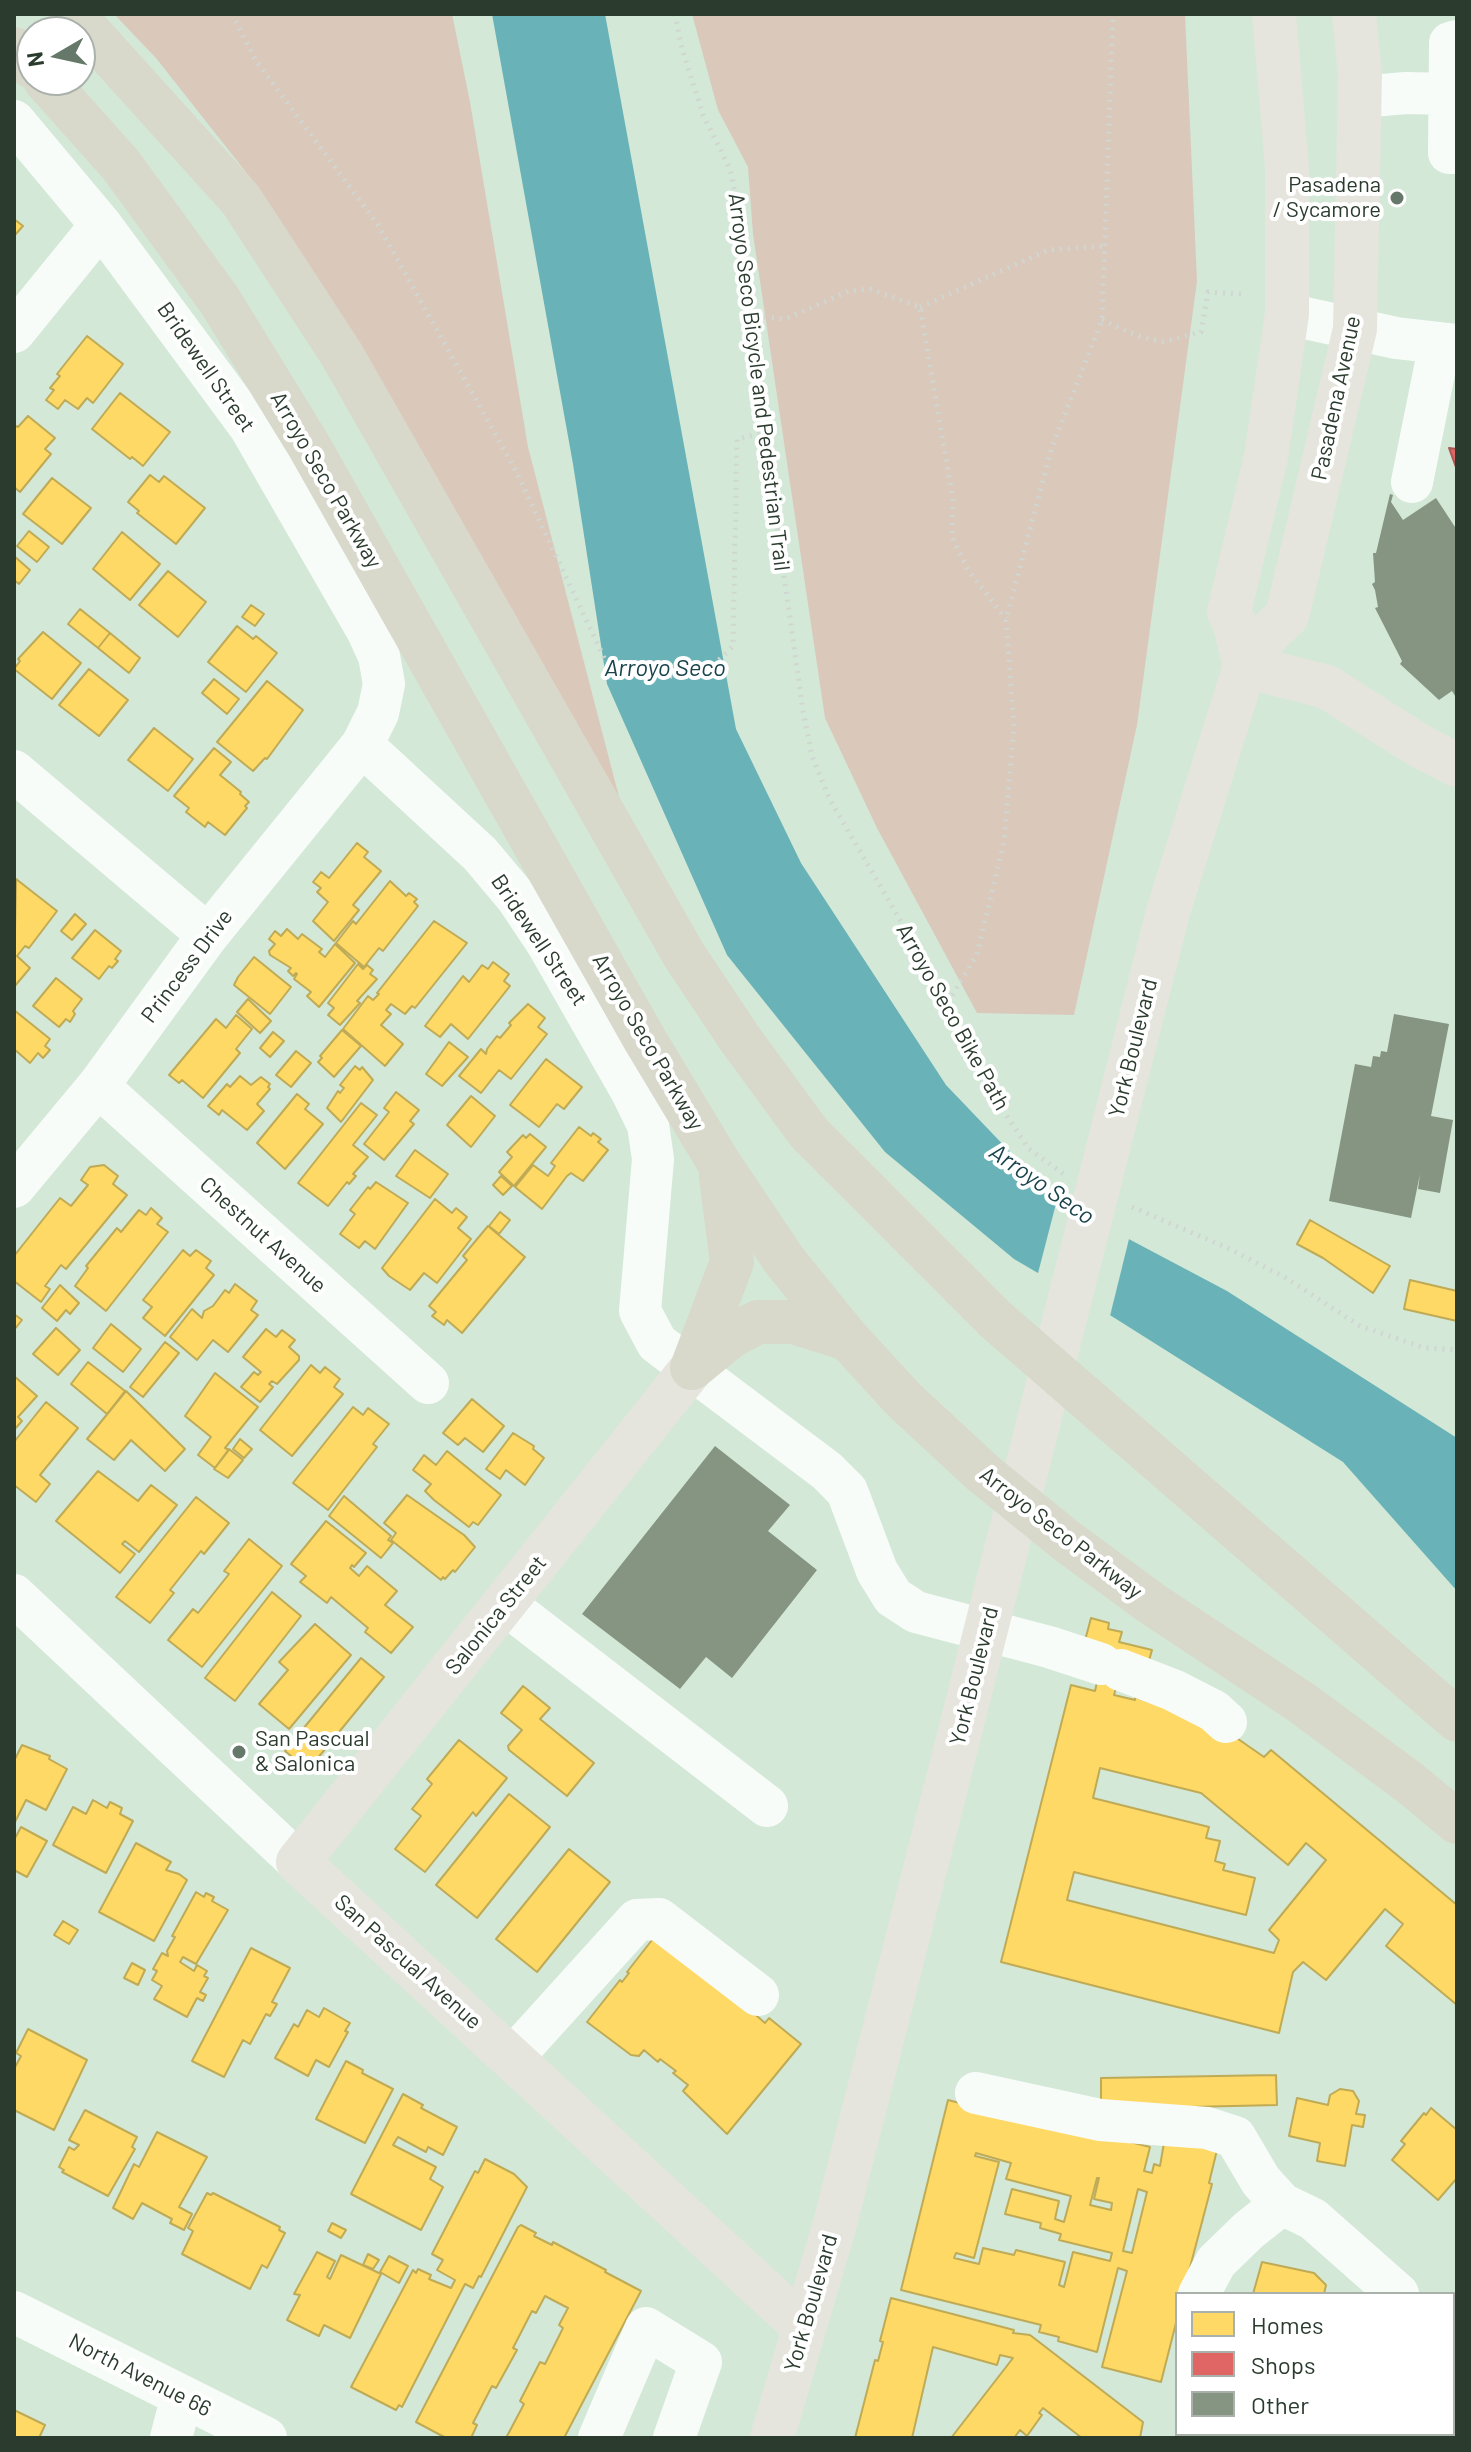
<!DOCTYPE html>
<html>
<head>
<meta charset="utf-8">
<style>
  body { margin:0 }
  #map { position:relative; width:1471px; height:2452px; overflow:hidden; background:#d3e8d7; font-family:Barlow,sans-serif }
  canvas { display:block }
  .frame { position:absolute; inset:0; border:16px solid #2b3b2e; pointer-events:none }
  .legend { position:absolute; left:1175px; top:2292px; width:280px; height:144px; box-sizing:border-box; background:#fff; border:2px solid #aab1ab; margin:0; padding:10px 14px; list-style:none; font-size:24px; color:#2b3b2e }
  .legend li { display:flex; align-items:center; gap:16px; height:40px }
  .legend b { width:40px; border:2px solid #aab1ab }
  .north { position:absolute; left:16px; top:16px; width:80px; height:80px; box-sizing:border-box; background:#fff; border:2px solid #aab1ab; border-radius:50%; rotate:261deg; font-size:22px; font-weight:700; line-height:32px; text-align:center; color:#2b3b2e }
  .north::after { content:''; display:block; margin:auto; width:28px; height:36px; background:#667869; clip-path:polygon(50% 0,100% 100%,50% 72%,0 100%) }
</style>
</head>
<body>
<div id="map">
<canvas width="1471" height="2452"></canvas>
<div class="frame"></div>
<ul class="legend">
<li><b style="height:22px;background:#ffd966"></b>Homes</li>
<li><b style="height:22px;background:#e06666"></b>Shops</li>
<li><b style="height:22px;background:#869582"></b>Other</li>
</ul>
<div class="north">N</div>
</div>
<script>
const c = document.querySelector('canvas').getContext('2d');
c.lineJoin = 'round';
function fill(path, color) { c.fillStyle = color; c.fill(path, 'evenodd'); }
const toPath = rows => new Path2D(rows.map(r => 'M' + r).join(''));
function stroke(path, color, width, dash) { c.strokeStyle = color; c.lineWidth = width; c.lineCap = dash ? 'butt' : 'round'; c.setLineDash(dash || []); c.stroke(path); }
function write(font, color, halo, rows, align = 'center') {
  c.font = font + ' Barlow,sans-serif'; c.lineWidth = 8; c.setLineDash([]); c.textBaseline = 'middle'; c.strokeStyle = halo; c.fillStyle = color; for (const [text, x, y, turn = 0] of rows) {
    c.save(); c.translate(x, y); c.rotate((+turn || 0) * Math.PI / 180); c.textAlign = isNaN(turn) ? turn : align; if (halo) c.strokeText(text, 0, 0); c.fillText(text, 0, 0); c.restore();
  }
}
fill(toPath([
  [114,14,452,14,470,102,528,447,624,816,260,190,156,58],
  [692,14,1185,14,1197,281,1137,725,1074,1015,977,1013,877,828,825,718,753,234,748,167,718,110]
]), '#dac8bb');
fill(toPath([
  [492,14,605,14,736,729,801,863,946,1085,1057,1201,1227,1291,1457,1438,1457,1591,1343,1462,1113,1317,1014,1259,885,1152,727,955,607,684,573,464]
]), '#69b3b8');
fill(toPath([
  [1058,1196,1130,1235,1109,1320,1037,1277]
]), '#d3e8d7');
const homes = toPath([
  [14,219,23,226,14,236,14,219],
  [87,336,123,364,93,403,87,398,78,409,65,400,58,409,46,400,54,390,50,388,60,376,57,374,87,336],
  [120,393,170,432,143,466,132,457,130,459,92,429,120,393],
  [28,416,55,438,45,449,51,454,20,492,14,487,14,428,16,426,18,427,28,416],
  [150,475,159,482,164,476,205,508,176,544,137,513,139,511,128,502,150,475],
  [52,478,91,508,62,544,23,514,52,478],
  [29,531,49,547,37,562,17,546,29,531],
  [122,532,160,564,130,600,93,569,122,532],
  [14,556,30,570,19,584,14,580,14,556],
  [168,571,206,602,178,637,139,605,168,571],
  [251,605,264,614,255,626,242,617,251,605],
  [80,609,110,633,98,648,68,624,80,609],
  [237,626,253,639,256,636,277,653,246,692,208,662,237,626],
  [43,632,81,663,52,699,14,669,20,661,18,659,43,632],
  [110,633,140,658,129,673,98,648,110,633],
  [89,669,128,700,99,736,59,705,89,669],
  [214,679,239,699,227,714,202,693,214,679],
  [267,681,303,710,267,759,265,758,253,771,217,742,267,681],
  [154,728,193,759,168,791,128,760,154,728],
  [214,748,231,762,220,775,241,792,240,794,249,802,245,806,247,808,225,835,208,822,205,827,186,812,189,808,174,796,214,748],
  [357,843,368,852,364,857,381,871,353,905,359,910,334,941,313,921,328,902,317,892,321,888,313,882,321,872,329,878,357,843],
  [16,879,57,911,29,948,25,946,17,956,30,968,14,987,16,879],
  [390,881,404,894,406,896,409,893,417,899,414,902,418,906,383,951,379,948,364,967,336,943,353,921,356,924,390,881],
  [75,914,86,924,72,940,61,931,75,914],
  [434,921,467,943,415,1008,412,1006,405,1014,391,1004,386,1010,391,1014,381,1025,403,1044,385,1066,343,1029,368,996,373,1000,379,994,377,993,434,921],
  [287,929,298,939,302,934,322,949,319,952,325,957,335,944,355,963,319,1007,307,996,311,992,294,979,297,974,296,973,293,976,288,971,291,968,270,955,269,951,275,944,269,939,275,931,281,936,287,929],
  [95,930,121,951,115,959,118,961,112,968,109,966,99,979,72,958,95,930],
  [254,957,291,987,270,1014,234,985,238,977,254,957],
  [493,962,509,974,504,981,510,986,468,1039,451,1024,440,1037,425,1026,463,976,469,982,482,965,488,969,493,962],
  [358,964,363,969,367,965,373,970,370,974,377,979,357,1001,360,1003,340,1025,328,1015,334,1008,328,1003,358,964],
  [56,978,82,999,73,1011,75,1014,70,1022,66,1019,59,1027,33,1006,56,978],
  [248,999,271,1021,260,1033,237,1012,248,999],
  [528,1004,545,1018,538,1027,547,1034,511,1079,499,1070,481,1093,459,1076,481,1049,486,1054,487,1049,497,1036,500,1038,511,1025,509,1023,528,1004],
  [14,1010,50,1039,45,1046,50,1050,43,1058,38,1053,30,1063,14,1049,14,1010],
  [236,1015,252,1029,236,1049,240,1053,203,1098,182,1080,179,1083,169,1075,216,1019,226,1028,236,1015],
  [342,1030,361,1046,334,1077,318,1062,322,1058,320,1056,342,1030],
  [273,1032,284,1041,270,1057,260,1048,273,1032],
  [449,1042,468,1057,442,1086,426,1074,449,1042],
  [296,1051,311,1063,291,1087,276,1075,296,1051],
  [546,1059,582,1087,564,1109,557,1104,539,1127,510,1105,546,1059],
  [355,1066,360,1070,362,1067,373,1080,341,1122,327,1108,338,1091,340,1093,344,1088,340,1085,355,1066],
  [240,1076,251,1085,261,1077,270,1084,268,1087,270,1089,257,1104,264,1111,247,1130,222,1110,219,1115,208,1106,227,1084,230,1087,240,1076],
  [396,1092,419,1110,410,1121,414,1124,384,1160,364,1144,389,1112,384,1108,396,1092],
  [297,1094,309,1104,305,1109,323,1124,285,1169,257,1143,297,1094],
  [471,1096,495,1116,471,1147,447,1125,471,1096],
  [361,1103,377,1115,353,1145,368,1157,353,1174,356,1176,349,1184,347,1182,328,1206,298,1183,361,1103],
  [579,1127,591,1136,593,1133,601,1139,598,1142,608,1150,583,1181,571,1173,567,1176,542,1209,515,1187,533,1165,548,1176,555,1166,551,1163,579,1127],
  [530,1134,546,1147,514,1186,499,1172,512,1157,507,1152,523,1135,526,1138,530,1134],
  [415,1150,448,1174,430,1198,396,1176,415,1150],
  [104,1165,118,1176,113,1184,127,1195,66,1269,61,1265,45,1286,50,1289,41,1302,14,1281,14,1256,60,1198,71,1206,88,1185,81,1180,90,1167,104,1165],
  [501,1176,512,1186,503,1195,493,1185,501,1176],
  [376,1182,408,1203,375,1249,365,1241,359,1248,340,1234,355,1214,350,1210,368,1187,370,1189,376,1182],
  [435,1199,452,1213,456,1208,467,1217,458,1228,471,1239,437,1283,424,1273,410,1290,389,1276,382,1268,435,1199],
  [151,1208,162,1218,157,1224,168,1232,106,1311,75,1286,88,1268,86,1266,117,1228,121,1232,139,1210,146,1215,151,1208],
  [500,1212,510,1220,499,1234,489,1226,500,1212],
  [1310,1220,1390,1266,1373,1293,1323,1258,1297,1244,1310,1220],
  [488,1226,525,1257,462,1333,447,1320,444,1325,432,1316,436,1312,429,1306,467,1260,463,1256,488,1226],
  [183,1250,190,1256,196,1250,211,1261,206,1268,214,1275,165,1336,143,1318,152,1307,143,1300,183,1250],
  [1410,1280,1457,1291,1457,1321,1404,1309,1410,1280],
  [235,1284,257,1301,251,1310,258,1315,228,1352,213,1340,197,1360,170,1337,192,1309,202,1318,204,1311,213,1306,225,1290,229,1293,235,1284],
  [60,1285,79,1303,70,1314,66,1310,57,1321,42,1308,60,1285],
  [14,1314,22,1320,14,1330,14,1314],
  [111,1324,141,1349,123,1372,93,1348,111,1324],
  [56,1328,80,1350,58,1375,33,1354,56,1328],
  [266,1329,276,1337,282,1330,295,1340,289,1347,299,1356,299,1360,277,1384,272,1381,269,1384,273,1387,260,1402,241,1387,254,1372,258,1375,261,1372,243,1357,266,1329],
  [165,1342,179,1353,143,1397,130,1387,165,1342],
  [88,1362,125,1391,107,1414,71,1384,88,1362],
  [311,1365,320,1373,325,1367,340,1379,334,1387,343,1394,292,1456,260,1430,311,1365],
  [215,1373,258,1407,225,1448,229,1450,215,1468,198,1455,211,1437,185,1416,215,1373],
  [14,1376,37,1396,18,1417,22,1421,14,1430,14,1376],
  [126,1391,185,1449,165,1471,131,1440,114,1460,87,1439,126,1391],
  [472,1399,504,1426,483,1452,465,1438,458,1445,443,1433,472,1399],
  [46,1402,78,1428,40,1475,50,1484,36,1502,14,1485,14,1442,46,1402],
  [353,1407,363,1415,368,1408,389,1424,373,1444,377,1447,328,1510,293,1483,353,1407],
  [513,1433,534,1446,533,1449,544,1458,525,1485,506,1470,500,1479,486,1469,513,1433],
  [240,1439,252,1449,244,1458,233,1449,240,1439],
  [229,1449,243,1460,228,1478,214,1469,229,1449],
  [447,1451,501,1495,478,1525,473,1522,469,1527,434,1500,425,1491,431,1484,413,1470,424,1455,436,1465,447,1451],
  [98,1471,138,1501,151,1485,177,1505,139,1552,125,1541,122,1544,135,1554,120,1573,56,1521,98,1471],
  [407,1495,464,1535,475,1547,455,1572,453,1570,445,1579,443,1577,441,1580,391,1540,396,1533,384,1523,407,1495],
  [344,1496,391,1536,388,1540,393,1543,381,1558,329,1516,344,1496],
  [196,1497,229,1523,204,1554,201,1551,170,1590,174,1593,150,1623,116,1597,196,1497],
  [326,1521,366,1553,354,1567,352,1565,350,1568,359,1576,367,1566,397,1591,385,1605,413,1627,391,1653,365,1632,368,1628,331,1597,327,1603,300,1582,306,1576,291,1564,326,1521],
  [249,1539,282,1566,202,1667,168,1640,193,1609,198,1613,229,1574,224,1571,249,1539],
  [272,1592,301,1616,235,1701,205,1678,272,1592],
  [1091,1618,1109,1623,1108,1629,1122,1632,1119,1642,1152,1650,1148,1664,1124,1658,1114,1695,1135,1700,1135,1697,1218,1725,1264,1757,1271,1750,1457,1905,1457,2005,1386,1946,1403,1924,1385,1909,1326,1980,1303,1962,1293,1972,1279,2033,1001,1962,1071,1685,1095,1691,1101,1664,1083,1648,1091,1618],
  [1100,1768,1201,1793,1288,1865,1306,1843,1326,1860,1269,1930,1279,1940,1274,1953,1067,1900,1074,1872,1246,1915,1255,1878,1223,1870,1225,1864,1215,1861,1220,1841,1206,1838,1209,1827,1093,1798,1100,1768],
  [315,1624,351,1655,289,1729,259,1704,288,1670,279,1662,315,1624],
  [361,1658,384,1677,308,1770,285,1751,361,1658],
  [523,1686,550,1708,540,1719,594,1763,567,1796,509,1750,508,1746,522,1730,501,1713,523,1686],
  [459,1740,507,1778,476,1816,473,1812,425,1872,395,1849,421,1816,412,1809,432,1784,427,1779,459,1740],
  [22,1745,50,1756,49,1759,67,1769,46,1810,26,1800,14,1824,14,1761,22,1745],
  [509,1794,550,1827,477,1918,436,1885,509,1794],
  [93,1800,107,1808,110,1802,122,1808,120,1814,133,1821,106,1873,53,1845,73,1807,86,1814,93,1800],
  [21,1827,47,1841,27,1877,14,1870,14,1840,21,1827],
  [136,1843,171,1862,166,1870,179,1874,187,1880,154,1941,99,1912,136,1843],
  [569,1849,610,1882,537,1972,496,1939,569,1849],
  [196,1892,204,1897,206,1893,214,1897,212,1901,228,1910,196,1964,183,1957,180,1962,194,1971,197,1965,207,1971,204,1976,208,1978,200,1992,206,1995,203,2001,197,1998,187,2017,154,1999,162,1986,152,1980,157,1971,153,1969,162,1953,168,1956,167,1951,175,1937,172,1936,196,1892],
  [63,1921,78,1930,69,1944,54,1935,63,1921],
  [659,1931,765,2023,769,2018,801,2044,727,2134,683,2091,688,2085,673,2073,676,2071,660,2059,658,2062,644,2050,639,2056,631,2055,587,2022,620,1980,622,1982,629,1973,627,1972,659,1931],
  [251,1948,290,1968,272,2002,277,2004,270,2016,266,2014,250,2044,243,2040,224,2077,192,2061,251,1948],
  [132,1963,145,1970,138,1985,124,1978,132,1963],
  [324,2008,350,2023,345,2031,348,2032,329,2067,316,2060,308,2076,275,2058,294,2024,298,2027,307,2010,319,2017,324,2008],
  [28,2029,87,2060,54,2130,14,2110,14,2069,21,2056,16,2053,28,2029],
  [346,2061,363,2070,362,2073,393,2089,365,2143,316,2119,346,2061],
  [1276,2075,1277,2105,1101,2109,1101,2078,1276,2075],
  [1340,2089,1353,2091,1359,2101,1356,2114,1365,2115,1363,2127,1352,2125,1345,2166,1317,2161,1320,2143,1289,2136,1297,2098,1328,2105,1330,2095,1340,2089],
  [403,2094,423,2105,421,2108,457,2127,443,2155,428,2147,426,2152,398,2137,393,2145,436,2167,430,2179,443,2187,421,2230,351,2194,403,2094],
  [948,2100,1026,2120,1079,2129,1150,2147,1144,2171,1152,2173,1154,2164,1160,2166,1165,2137,1217,2150,1209,2183,1212,2184,1183,2294,1177,2294,1177,2319,1161,2382,1102,2367,1127,2271,1118,2268,1097,2352,1058,2341,1059,2337,1039,2332,1041,2325,901,2290,948,2100],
  [976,2153,1011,2163,1006,2179,1071,2196,1064,2222,1055,2219,1059,2201,1012,2189,1005,2214,1041,2223,1040,2228,1061,2234,1059,2240,1112,2253,1110,2261,1073,2252,1064,2287,1059,2285,1065,2262,1016,2250,1014,2255,983,2248,979,2264,954,2258,956,2253,974,2258,999,2162,975,2156,976,2153],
  [1097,2178,1099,2178,1094,2199,1112,2203,1111,2210,1090,2205,1097,2178],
  [1138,2189,1147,2192,1132,2253,1123,2251,1138,2189],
  [1431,2108,1457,2130,1457,2178,1438,2200,1392,2160,1405,2144,1401,2141,1424,2113,1426,2115,1431,2108],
  [85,2110,137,2137,132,2147,135,2149,108,2196,62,2172,64,2170,59,2167,69,2147,74,2150,79,2145,69,2140,85,2110],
  [157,2132,207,2157,179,2207,192,2214,184,2230,170,2223,172,2219,142,2203,133,2219,113,2208,134,2164,139,2167,157,2132],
  [485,2159,514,2174,527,2187,481,2277,479,2276,473,2288,465,2284,402,2407,399,2405,396,2410,351,2387,413,2270,416,2273,418,2269,431,2275,429,2279,451,2288,455,2280,437,2270,443,2260,432,2254,475,2171,478,2173,485,2159],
  [207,2193,211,2195,213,2193,280,2227,279,2230,285,2233,267,2268,262,2265,250,2289,182,2254,193,2231,188,2228,207,2193],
  [332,2223,346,2230,341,2238,328,2231,332,2223],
  [521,2225,536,2233,534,2236,552,2245,553,2242,606,2270,605,2272,641,2291,564,2438,506,2438,524,2404,520,2401,540,2362,545,2364,563,2328,559,2325,568,2308,545,2296,536,2313,532,2311,513,2348,517,2350,496,2388,492,2386,473,2423,477,2425,471,2438,446,2438,416,2422,518,2227,521,2225],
  [317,2252,335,2261,327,2277,330,2279,341,2255,381,2274,350,2338,324,2325,319,2336,287,2320,300,2295,294,2294,317,2252],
  [368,2254,379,2260,373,2269,363,2265,368,2254],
  [389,2256,408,2266,399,2283,380,2272,389,2256],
  [1262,2262,1314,2273,1326,2285,1324,2294,1253,2294,1262,2262],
  [891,2298,1014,2330,1013,2333,1030,2335,1143,2422,1140,2438,1082,2438,1043,2408,1039,2413,1042,2415,1027,2436,1020,2430,1014,2438,951,2438,1013,2358,1000,2355,997,2365,933,2347,912,2438,855,2438,875,2360,878,2361,883,2342,880,2341,891,2298],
  [14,2410,45,2425,39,2438,14,2438,14,2410],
  [1320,2434,1356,2434,1352,2438,1324,2438,1320,2434],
  [1391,2434,1428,2434,1425,2438,1388,2438,1391,2434]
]);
fill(homes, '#ffd966');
stroke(homes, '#bfaa55', 2);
const shops = toPath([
  [1449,448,1457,449,1457,470,1449,448]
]);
fill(shops, '#e06666');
stroke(shops, '#aa5955', 2);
fill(toPath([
  [1390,494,1393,495,1391,502,1403,520,1436,498,1457,530,1457,699,1452,691,1439,700,1400,664,1402,661,1375,608,1378,607,1375,590,1372,584,1375,582,1373,553,1376,553],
  [1394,1014,1449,1024,1431,1116,1453,1120,1440,1193,1418,1189,1420,1174,1411,1218,1329,1201,1355,1064,1371,1067,1373,1056,1380,1057,1381,1051,1387,1052],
  [715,1446,790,1505,768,1531,817,1570,732,1678,706,1657,680,1689,582,1614]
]), '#869582');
stroke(toPath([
  [232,14,256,61,378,225,516,471,606,662,672,676,702,677,733,646,737,439,764,433],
  [675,14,681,45,703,115,730,169,735,193,747,312,803,711,812,756,830,800,948,1002,1004,1112,1029,1149,1065,1175],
  [920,307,1048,250,1104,246],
  [748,315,785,319,849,291,870,289,920,307,953,500,952,537,968,570,1006,619],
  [1102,320,1138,336,1162,342,1201,332,1208,292,1241,294],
  [948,1002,977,954,1004,842,1014,726,1006,619,1052,447,1102,320,1113,14],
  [1132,1207,1230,1249,1286,1278,1360,1326,1425,1348,1457,1350]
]), '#d0d6d1', 5, [2, 6]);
stroke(toPath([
  [1457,41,1450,43,1449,153,1457,153],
  [1360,97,1406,93,1449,94],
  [14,121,101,225,250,427,367,630,379,656,384,684,378,713,362,745,480,854,517,898,547,943,632,1092,648,1125,653,1159,640,1311,657,1343,827,1471,847,1491,877,1571,893,1597,916,1612,1049,1647,1101,1664],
  [1287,314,1396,338,1457,345],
  [14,332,101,225],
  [1412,482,1440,343],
  [14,771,208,935],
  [98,1086,428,1383],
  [14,1187,98,1086,208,935,362,745],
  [14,1595,298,1862],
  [505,1604,767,1806],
  [1121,1670,1173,1690,1214,1711,1226,1722],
  [512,2058,637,1920,659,1919,758,1995],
  [976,2093,1100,2120,1207,2128,1235,2137,1261,2181,1282,2204,1313,2219,1398,2294],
  [1199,2294,1216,2262,1249,2230,1282,2204],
  [14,2312,266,2438],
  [1453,2343,1457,2347],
  [171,2438,182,2396],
  [599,2438,646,2328,701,2362,674,2438]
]), '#f8fcf9', 42);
stroke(toPath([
  [1245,666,1235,625,1229,612,1266,457,1287,314,1287,167,1274,14],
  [1245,666,1327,687,1418,745,1457,765],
  [692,1368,298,1862,804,2327],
  [772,2438,836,2220,1168,912,1245,666,1269,633,1287,616,1355,329,1360,74,1354,14]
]), '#e5e5dd', 44);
stroke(toPath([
  [73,14,241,200,342,355,684,955,740,1039,809,1133,996,1320,1457,1720],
  [14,49,32,67],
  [45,80,121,165,220,301,309,446,645,1040,719,1163,784,1260,848,1339,904,1400,984,1474,1068,1542,1151,1603,1302,1703,1410,1783,1457,1822],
  [692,1368,732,1262,721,1177],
  [692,1368,731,1336,758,1322,793,1322,848,1339]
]), '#d8d8cb', 44);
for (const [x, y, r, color] of [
  [1397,198,8,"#667869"],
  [239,1752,8,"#667869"]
]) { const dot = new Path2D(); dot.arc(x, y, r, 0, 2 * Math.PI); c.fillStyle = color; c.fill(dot); stroke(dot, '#fff', 3); }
write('22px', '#2b3b2e', '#fff', [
  ["Pasadena",1381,185],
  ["/ Sycamore",1381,210],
  ["San Pascual",255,1739,"left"],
  ["& Salonica",255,1764,"left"]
], 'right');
write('22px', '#2b3b2e', '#fff', [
  ["Bridewell Street",206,367,55],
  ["Arroyo Seco Bicycle and Pedestrian Trail",759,382,83],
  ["Pasadena Avenue",1336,398,-78],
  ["Arroyo Seco Parkway",326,480,60],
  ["Bridewell Street",539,940,56],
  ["Princess Drive",187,966,-53],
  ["Arroyo Seco Bike Path",953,1017,61],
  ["Arroyo Seco Parkway",648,1042,60],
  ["York Boulevard",1133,1048,-76],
  ["Chestnut Avenue",263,1235,42],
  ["Arroyo Seco Parkway",1061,1533,38],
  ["Salonica Street",496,1615,-51],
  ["York Boulevard",974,1676,-76],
  ["San Pascual Avenue",408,1962,42],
  ["York Boulevard",811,2303,-74],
  ["North Avenue 66",140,2375,27]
]);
write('italic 24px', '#19444b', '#fff', [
  ["Arroyo Seco",665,668],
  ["Arroyo Seco",1042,1184,35]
]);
</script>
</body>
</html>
